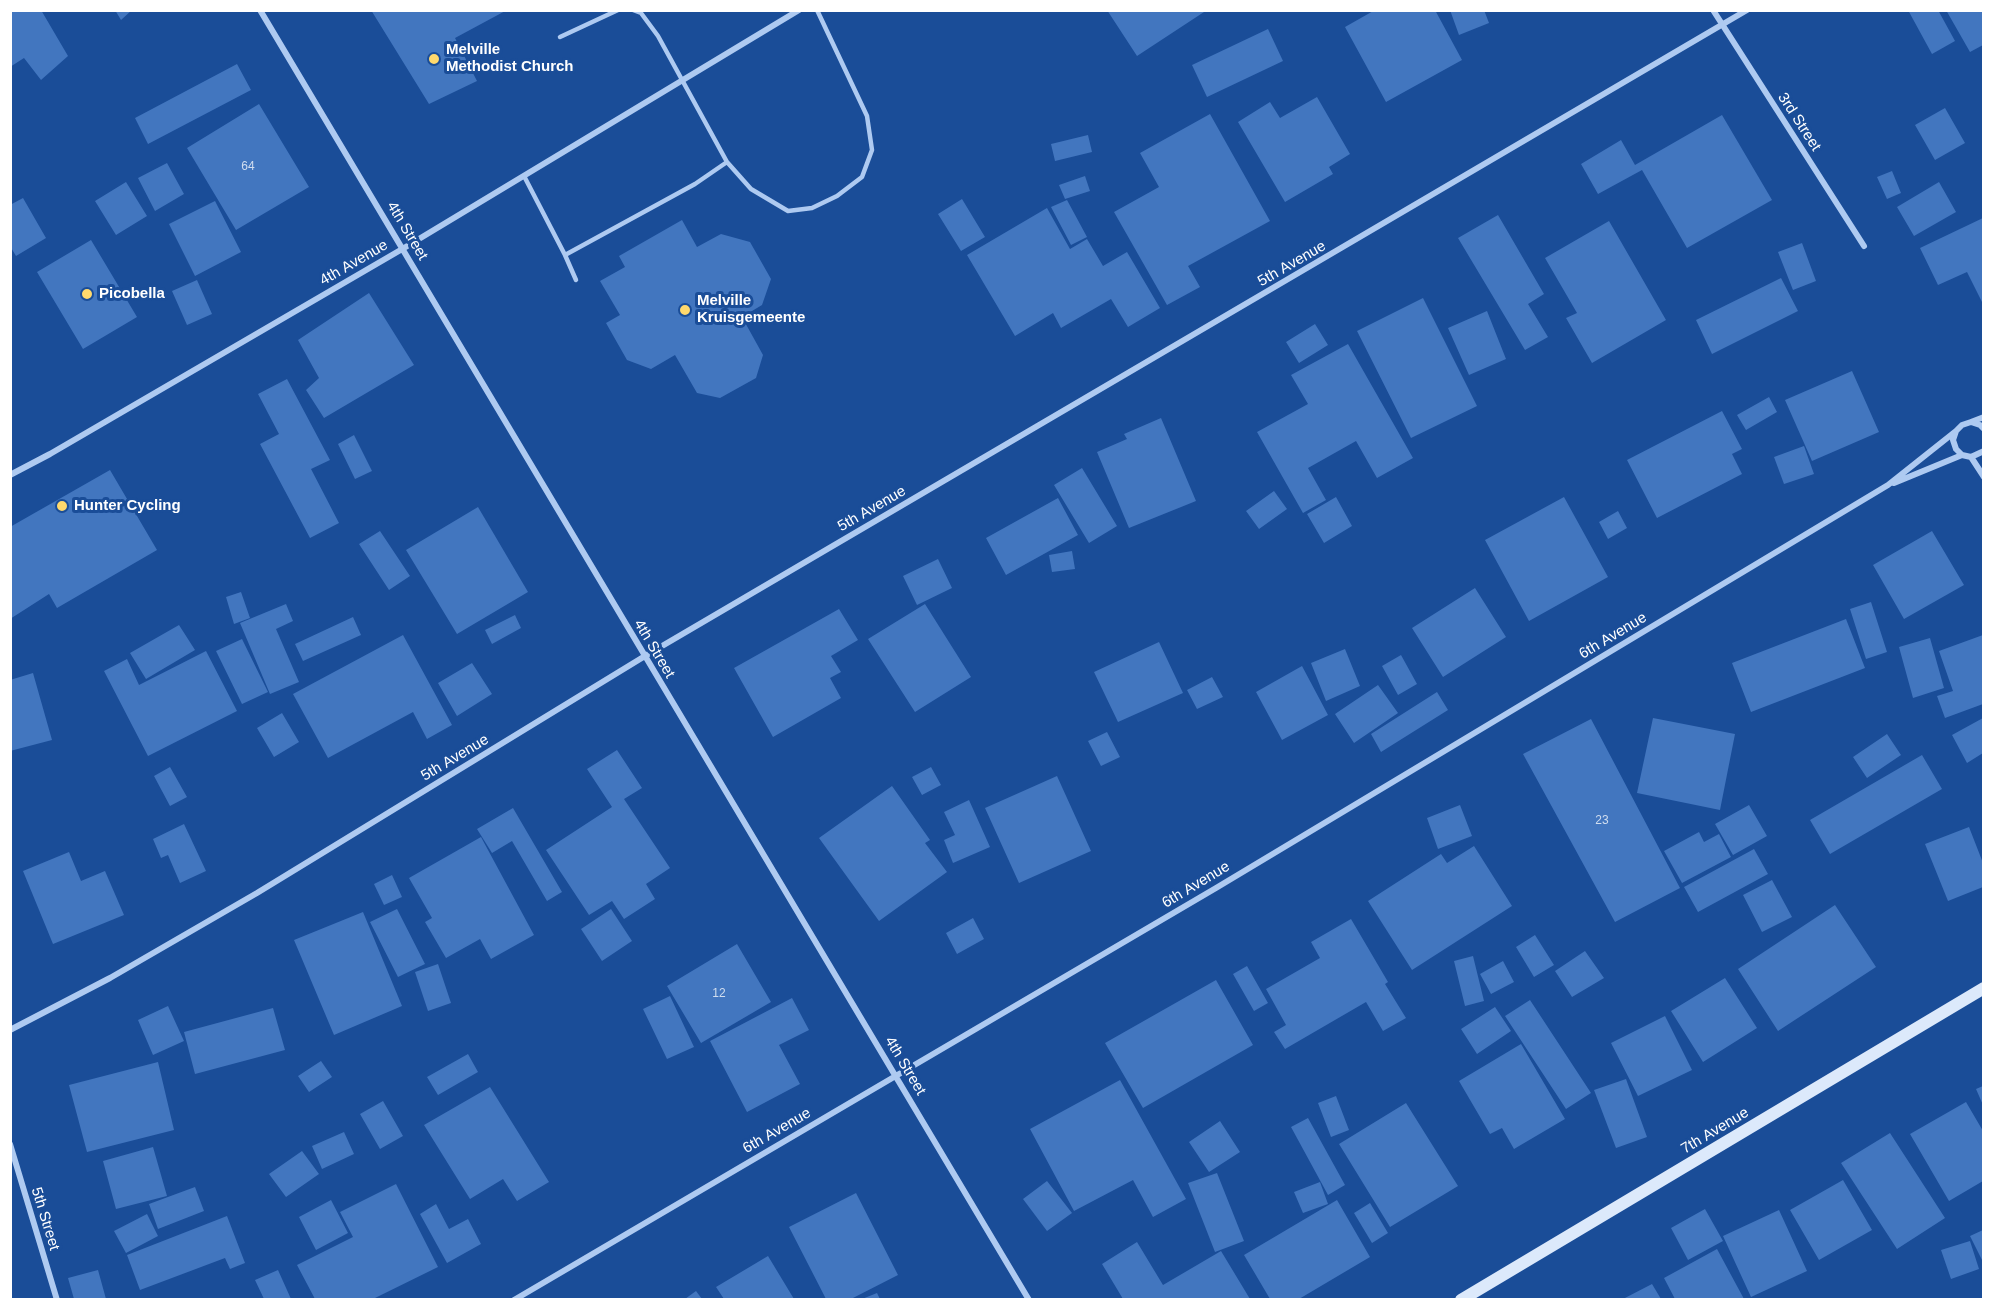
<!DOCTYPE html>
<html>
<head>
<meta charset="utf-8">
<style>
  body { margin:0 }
  #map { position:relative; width:1994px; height:1310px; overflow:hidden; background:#1a4d98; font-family:Helvetica,sans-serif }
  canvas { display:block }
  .frame { position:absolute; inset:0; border:12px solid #fff; pointer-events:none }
</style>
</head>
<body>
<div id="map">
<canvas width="1994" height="1310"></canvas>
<div class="frame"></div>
</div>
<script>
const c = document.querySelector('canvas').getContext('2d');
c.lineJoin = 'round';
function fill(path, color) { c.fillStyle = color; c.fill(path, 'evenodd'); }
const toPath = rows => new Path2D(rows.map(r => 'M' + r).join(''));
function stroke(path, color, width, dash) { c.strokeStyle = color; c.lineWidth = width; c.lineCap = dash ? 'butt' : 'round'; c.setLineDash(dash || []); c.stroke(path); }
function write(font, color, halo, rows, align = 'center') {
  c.font = font + ' Helvetica,sans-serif'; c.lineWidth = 6; c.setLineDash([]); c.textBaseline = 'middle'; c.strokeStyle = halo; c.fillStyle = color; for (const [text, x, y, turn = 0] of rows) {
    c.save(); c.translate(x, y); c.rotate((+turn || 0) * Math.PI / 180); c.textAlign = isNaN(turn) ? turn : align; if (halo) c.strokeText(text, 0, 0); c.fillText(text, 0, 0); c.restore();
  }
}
fill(toPath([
  [10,10,41,10,68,56,41,80,24,58,10,67],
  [115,10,132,10,121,20],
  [371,10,507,10,455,38,477,81,429,104],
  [1107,10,1203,10,1204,12,1137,56],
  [1375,10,1435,10,1462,60,1386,102,1345,27],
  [1450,10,1484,10,1489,23,1459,35],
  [1908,10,1938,10,1955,41,1932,54],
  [1946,10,1983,10,1983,45,1970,52],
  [1268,29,1283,61,1207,97,1192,65],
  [237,64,251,90,148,144,135,118],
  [1317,97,1350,154,1329,167,1333,174,1285,202,1238,122,1270,102,1280,118],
  [259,104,309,187,236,230,187,148],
  [1945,108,1965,143,1935,160,1915,125],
  [1210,114,1270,221,1188,266,1200,287,1167,305,1114,212,1159,187,1140,153],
  [1722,115,1772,200,1687,248,1642,170,1598,194,1581,164,1621,140,1635,165],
  [1088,135,1092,152,1055,161,1051,144],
  [167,163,184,194,155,211,138,178],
  [1892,171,1901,193,1887,199,1877,177],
  [1085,176,1090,191,1065,199,1059,185],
  [126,182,147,216,116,235,95,201],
  [1939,182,1956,212,1914,236,1897,207],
  [23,198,46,238,16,256,10,246,10,205],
  [962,199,985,237,961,251,938,214],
  [1067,200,1087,237,1071,245,1051,207],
  [215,201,241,252,195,276,169,224],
  [1047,208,1070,249,1087,239,1103,266,1127,252,1160,308,1128,327,1111,299,1061,328,1053,313,1015,336,967,255],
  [1498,215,1544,294,1528,304,1548,337,1525,350,1458,238],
  [1983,218,1983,304,1967,272,1938,285,1920,248],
  [682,220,697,247,721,234,750,242,771,279,762,305,742,317,763,355,756,378,720,398,697,393,675,355,651,369,627,360,606,323,620,315,600,281,625,267,619,256],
  [1609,221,1666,320,1592,363,1566,318,1577,313,1545,258],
  [91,240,137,317,83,349,37,272],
  [1802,243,1816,281,1793,290,1778,252],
  [1781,278,1798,311,1712,354,1696,320],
  [197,280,212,314,187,325,172,291],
  [369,293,414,365,324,418,306,390,319,378,298,340],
  [1423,298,1477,406,1411,438,1357,331],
  [1487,311,1506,359,1469,375,1448,328],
  [1315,324,1328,345,1299,363,1286,342],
  [1348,344,1413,458,1377,478,1356,441,1308,468,1326,500,1303,513,1257,432,1308,404,1291,375],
  [1852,371,1879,432,1812,461,1785,400],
  [287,379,330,460,311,469,339,523,310,538,260,444,279,434,258,394],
  [1769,397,1777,412,1746,430,1737,415],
  [1722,411,1742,449,1732,454,1742,474,1657,518,1627,460],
  [1161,418,1196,501,1129,528,1097,452,1127,439,1124,434],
  [354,435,372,471,355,479,338,444],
  [1804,446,1814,474,1784,484,1774,457],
  [1082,468,1117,526,1089,543,1054,485],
  [110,470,157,550,57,608,49,594,10,619,10,527],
  [1274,491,1287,509,1259,529,1246,511],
  [1336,497,1352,526,1324,543,1307,514],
  [1564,497,1608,577,1529,621,1485,540],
  [1058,498,1078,535,1006,575,986,538],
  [478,507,528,592,457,634,406,550],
  [1618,511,1627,528,1608,539,1599,522],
  [380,531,410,576,389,590,359,544],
  [1932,531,1964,585,1904,619,1873,565],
  [1072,551,1075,569,1052,572,1049,555],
  [938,559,952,588,917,605,903,576],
  [1475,588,1506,637,1443,677,1412,628],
  [241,592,250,618,234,624,226,597],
  [1871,602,1887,652,1866,659,1850,609],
  [286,604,293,621,276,629,299,682,270,694,240,623],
  [925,604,971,677,915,712,868,639],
  [839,609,858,640,831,656,841,672,830,678,841,698,773,737,734,668],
  [515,615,521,628,492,644,485,630],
  [353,617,361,635,303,661,295,644],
  [1846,619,1865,668,1751,712,1732,663],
  [179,625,195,650,146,679,130,653],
  [403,635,452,725,427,739,413,712,328,758,293,694],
  [1983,635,1983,704,1945,718,1937,696,1953,691,1939,651],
  [1930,638,1944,688,1913,698,1899,647],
  [242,639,268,692,242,704,216,651],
  [1159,642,1183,693,1118,722,1094,672],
  [1345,649,1360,686,1326,701,1311,663],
  [206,651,237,711,148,756,104,671,127,659,139,685],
  [1401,655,1417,684,1398,695,1382,666],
  [472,663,492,694,457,716,438,683],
  [1302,666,1328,715,1282,740,1256,692],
  [33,673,52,740,10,751,10,680],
  [1212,677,1223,697,1197,709,1187,690],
  [1378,685,1398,713,1354,743,1335,714],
  [1437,692,1448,710,1381,752,1371,734],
  [282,713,299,742,274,757,257,728],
  [1653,718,1735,734,1720,810,1637,793],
  [1983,718,1983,753,1967,763,1952,735],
  [1591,719,1680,888,1615,922,1523,754],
  [1107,732,1120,757,1101,766,1088,741],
  [1887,734,1901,755,1867,778,1853,757],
  [617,750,642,788,624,799,670,868,646,884,655,899,624,919,612,901,589,915,546,850,612,807,587,769],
  [1922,755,1942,789,1830,854,1810,820],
  [170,767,187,797,170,806,154,776],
  [931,767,941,785,922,795,912,777],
  [1057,776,1091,851,1019,883,985,808],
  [892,786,930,840,925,843,947,872,879,921,819,838],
  [969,800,990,847,953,863,944,840,955,835,944,812],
  [1460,805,1472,836,1438,849,1427,818],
  [1749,805,1767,836,1733,855,1715,824],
  [513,808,562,892,547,901,512,841,492,853,477,829],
  [184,824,206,871,180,883,168,855,161,858,153,839],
  [1969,827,1983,863,1983,887,1948,901,1925,844],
  [1699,832,1704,842,1719,834,1731,857,1682,883,1664,851],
  [481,837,534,935,491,959,480,939,446,958,425,922,432,918,409,878],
  [1474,846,1512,906,1412,970,1368,901,1441,854,1447,863],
  [1754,849,1768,874,1698,912,1684,887],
  [69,852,81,881,105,871,124,915,53,944,23,871],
  [392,875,402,897,384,905,374,884],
  [1772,880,1792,917,1762,932,1743,895],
  [1835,905,1876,967,1778,1031,1738,969],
  [397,909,425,964,398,977,370,922],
  [611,909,632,941,602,961,581,929],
  [363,912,402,1006,334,1035,294,940],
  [973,918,984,939,957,954,946,933],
  [1351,919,1388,982,1385,984,1406,1018,1383,1031,1366,1002,1285,1049,1274,1032,1286,1025,1266,989,1320,958,1311,942],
  [1535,935,1554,965,1534,977,1516,947],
  [737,944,771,1002,701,1043,667,986],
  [1585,951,1604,978,1572,997,1555,971],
  [1473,956,1484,1001,1465,1006,1454,961],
  [1503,961,1514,982,1491,994,1480,974],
  [438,964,451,1003,428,1011,415,972],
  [1247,966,1268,1003,1254,1011,1233,974],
  [1725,978,1757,1028,1703,1062,1671,1011],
  [1216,980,1253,1045,1143,1108,1105,1043],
  [670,996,694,1047,667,1059,643,1009],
  [792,998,809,1030,779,1045,800,1084,747,1112,710,1041],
  [1530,1000,1591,1093,1566,1109,1505,1016],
  [168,1006,184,1041,153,1055,138,1020],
  [1495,1007,1511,1031,1477,1054,1461,1029],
  [273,1008,285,1050,195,1074,184,1032],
  [1665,1016,1692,1070,1638,1096,1611,1043],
  [1521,1044,1565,1119,1514,1149,1502,1128,1490,1134,1459,1081],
  [468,1054,478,1072,438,1095,427,1077],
  [321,1061,332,1077,309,1092,298,1076],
  [158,1062,174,1130,87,1152,69,1085],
  [1626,1079,1647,1137,1616,1148,1594,1090],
  [1120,1080,1186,1199,1153,1217,1133,1180,1074,1211,1030,1129],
  [1983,1086,1983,1105,1976,1089],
  [490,1087,549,1182,517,1201,503,1179,470,1199,424,1125],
  [1336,1096,1349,1130,1331,1137,1318,1103],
  [383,1101,403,1136,380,1149,360,1114],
  [1966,1102,1983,1131,1983,1181,1949,1201,1910,1134],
  [1406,1103,1458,1186,1390,1227,1339,1144],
  [1308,1118,1345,1185,1328,1195,1291,1127],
  [1220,1121,1240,1152,1209,1172,1189,1142],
  [344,1132,354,1154,322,1169,312,1146],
  [1890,1133,1945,1218,1897,1249,1841,1163],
  [153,1147,167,1196,116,1209,103,1161],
  [302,1151,319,1174,286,1197,269,1174],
  [1217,1173,1244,1241,1215,1252,1188,1183],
  [1843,1180,1872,1230,1819,1260,1790,1210],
  [1047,1181,1072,1213,1047,1231,1023,1199],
  [1320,1182,1328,1204,1303,1213,1294,1192],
  [396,1184,438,1267,373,1299,315,1299,297,1265,353,1237,340,1212],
  [195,1187,204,1211,158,1229,149,1204],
  [856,1193,898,1275,851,1299,826,1299,789,1227],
  [331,1200,348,1233,316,1250,299,1217],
  [1337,1200,1370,1257,1299,1299,1270,1299,1244,1255],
  [1370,1203,1388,1233,1372,1243,1354,1213],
  [436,1204,449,1229,468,1219,481,1244,447,1263,420,1214],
  [1705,1209,1723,1241,1688,1260,1671,1228],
  [1779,1210,1807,1271,1751,1297,1723,1236],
  [147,1214,158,1236,126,1253,114,1231],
  [227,1216,245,1263,230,1269,225,1258,140,1290,127,1255],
  [1983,1230,1983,1262,1970,1236],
  [1970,1241,1979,1269,1951,1279,1941,1250],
  [1137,1242,1163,1285,1221,1251,1250,1299,1123,1299,1102,1264],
  [1717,1249,1744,1299,1675,1299,1664,1278],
  [768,1256,794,1299,724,1299,716,1287],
  [98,1270,106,1299,74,1299,68,1278],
  [278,1270,291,1299,264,1299,255,1280],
  [1652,1284,1661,1299,1623,1299],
  [696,1291,702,1299,685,1299],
  [877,1293,880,1299,862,1299]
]), '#4276bf');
stroke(toPath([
  [633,10,641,13,658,36,727,162,751,189,788,211,812,208,837,196,862,177,872,150,867,116,817,10],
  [560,37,618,10],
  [524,176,565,255,576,280],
  [565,255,695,184,727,162]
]), '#aecaf1', 4.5);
stroke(toPath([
  [260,10,1029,1300],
  [1713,10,1864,246],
  [1971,422,1984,417],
  [1984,429,1980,425,1971,422,1962,425,1956,431,1953,440,1956,449,1962,455,1971,457,1984,451],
  [1971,457,1984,477],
  [10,475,50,454,404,248,799,10],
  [1894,483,1962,455],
  [10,1030,110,978,257,893,645,656,1747,10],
  [10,1144,57,1300],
  [514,1300,1216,888,1888,485,1956,431]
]), '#aecaf1', 6);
stroke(toPath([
  [1461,1300,1984,988]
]), '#dce9fb', 12);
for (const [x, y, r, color] of [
  [434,59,6,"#ffd96d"],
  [87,294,6,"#ffd96d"],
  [685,310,6,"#ffd96d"],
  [62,506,6,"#ffd96d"]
]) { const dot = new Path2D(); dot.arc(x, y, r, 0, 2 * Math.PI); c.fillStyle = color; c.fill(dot); stroke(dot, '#1a4d98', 2); }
write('12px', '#d0ddef', null, [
  ["64",248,167],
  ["23",1602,821],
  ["12",719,994]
]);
write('bold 15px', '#fff', '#1a4d98', [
  ["Melville",446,50],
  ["Methodist Church",446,67],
  ["Picobella",99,294],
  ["Melville",697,301],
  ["Kruisgemeente",697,318],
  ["Hunter Cycling",74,506]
], 'left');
write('15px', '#fff', '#1a4d98', [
  ["3rd Street",1799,122,57],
  ["4th Street",407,231,59],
  ["4th Avenue",354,263,-30],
  ["5th Avenue",1292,264,-30],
  ["5th Avenue",872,509,-30],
  ["6th Avenue",1613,636,-31],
  ["4th Street",654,649,59],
  ["5th Avenue",455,758,-31],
  ["6th Avenue",1196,885,-31],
  ["4th Street",905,1066,59],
  ["6th Avenue",777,1131,-30],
  ["7th Avenue",1715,1131,-31],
  ["5th Street",45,1219,73]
]);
</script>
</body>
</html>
